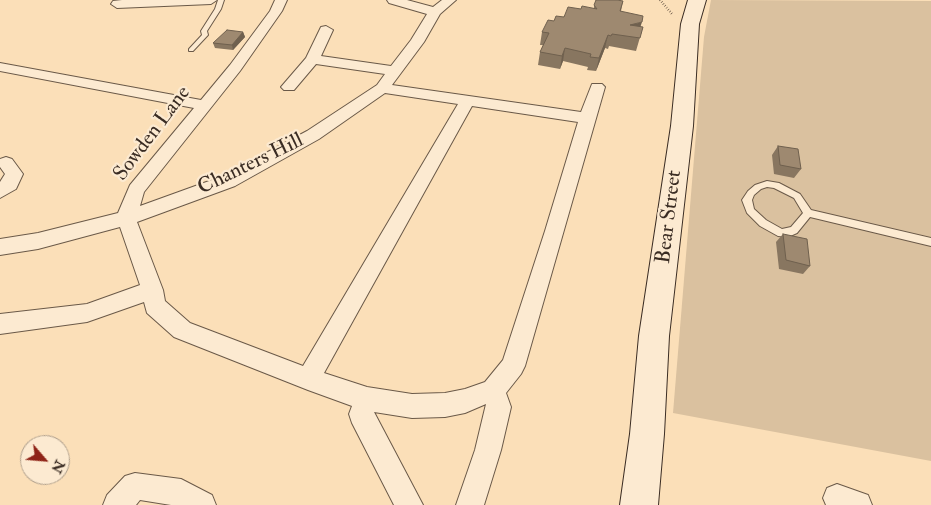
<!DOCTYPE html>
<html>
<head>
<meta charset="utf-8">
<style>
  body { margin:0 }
  #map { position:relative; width:931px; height:505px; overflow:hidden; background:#fbdfb8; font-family:"IM FELL Double Pica",serif }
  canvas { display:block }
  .north { position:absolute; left:20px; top:435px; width:50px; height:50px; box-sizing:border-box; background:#fcead1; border:1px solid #ae9e8b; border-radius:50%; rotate:117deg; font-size:14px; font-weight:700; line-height:20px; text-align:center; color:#3a2c23 }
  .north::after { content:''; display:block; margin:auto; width:18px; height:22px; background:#8f2418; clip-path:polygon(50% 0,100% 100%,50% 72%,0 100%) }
</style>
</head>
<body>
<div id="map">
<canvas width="931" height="505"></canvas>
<div class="north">N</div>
</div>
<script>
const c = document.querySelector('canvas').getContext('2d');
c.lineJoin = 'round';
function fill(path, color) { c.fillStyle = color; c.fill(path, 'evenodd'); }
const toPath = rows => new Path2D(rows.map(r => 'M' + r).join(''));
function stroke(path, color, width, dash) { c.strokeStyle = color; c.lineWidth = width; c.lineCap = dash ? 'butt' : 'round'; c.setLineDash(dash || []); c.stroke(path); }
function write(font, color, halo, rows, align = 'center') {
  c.font = font + ' "IM FELL Double Pica",serif'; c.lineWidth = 4.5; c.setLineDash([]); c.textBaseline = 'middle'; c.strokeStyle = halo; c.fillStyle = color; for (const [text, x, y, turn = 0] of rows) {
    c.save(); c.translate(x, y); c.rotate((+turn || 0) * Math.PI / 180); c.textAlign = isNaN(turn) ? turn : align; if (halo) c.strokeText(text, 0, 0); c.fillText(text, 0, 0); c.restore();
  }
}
fill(toPath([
  [711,0,931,1,931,461,673,413,704,37]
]), '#dac19f');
const lane = toPath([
  [218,0,224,0,221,9,207,31,208,35,193,51,189,51,189,49,202,35,201,31,215,9,218,0],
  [767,181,779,183,800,194,811,210,931,238,931,246,810,217,797,233,788,237,778,236,760,226,747,213,742,200,748,191,755,185,767,181],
  [767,187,774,188,794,198,803,213,791,227,782,229,766,220,754,209,752,200,754,195,761,189,767,187]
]);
const street = toPath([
  [122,0,217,0,211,4,117,8,111,4,113,1,122,0],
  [275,0,287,0,282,11,240,71,144,192,140,206,223,176,307,131,377,85,385,74,316,64,294,90,284,90,281,87,306,58,321,27,326,26,333,30,321,56,391,66,411,40,427,14,389,3,387,0,407,0,433,7,442,0,456,0,440,14,424,42,392,85,581,112,592,84,602,84,605,87,525,366,521,374,506,393,511,407,501,450,484,505,456,505,475,450,486,404,465,413,445,417,412,418,374,412,423,505,394,505,352,423,349,414,352,406,308,390,174,337,147,313,144,302,87,322,0,334,0,314,87,304,140,285,120,227,38,249,0,255,0,239,38,233,118,213,130,185,194,108,0,71,0,63,201,100,230,65,270,11,275,0],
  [385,93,458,104,303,366,190,323,165,301,163,290,137,222,235,186,319,139,385,93],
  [472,106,578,122,545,231,503,360,485,382,465,389,445,393,412,394,367,387,324,373,472,106],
  [6,157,12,159,23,174,16,189,0,198,0,182,5,174,0,167,0,159,6,157],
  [135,473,181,479,212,495,216,505,171,505,140,500,136,505,103,505,107,495,125,476,135,473],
  [837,484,868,495,872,505,826,505,823,498,827,488,837,484]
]);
const secondary = toPath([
  [688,0,706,0,699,24,693,126,669,336,664,434,658,505,620,505,630,434,639,336,671,126,681,24,688,0]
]);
stroke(lane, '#6a5948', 2);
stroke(street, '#6a5948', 2);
stroke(secondary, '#3a2c23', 2);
stroke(toPath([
  [660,0,673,15]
]), '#3a2c23', 2.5, [0.5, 2]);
fill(lane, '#fcead1');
fill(street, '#fcead1');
fill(secondary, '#fcead1');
fill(toPath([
  [623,1,621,11,640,27,643,27,636,51,609,46,608,49,605,48,596,71,587,70,588,67,563,61,560,69,538,65,540,52,543,45,540,45,542,32,554,21,581,9,594,8,594,5],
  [243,32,245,37,233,50,215,48,213,43],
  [778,146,801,169,794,178,774,174,772,155],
  [783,234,810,266,803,274,779,269,776,242]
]), '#887660');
fill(toPath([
  [642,22,638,34,630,25],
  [243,32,245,37,233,50,232,45],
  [608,35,605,48,596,71,599,58],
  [565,48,563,61,560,69,562,56]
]), '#6f604e');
const building = toPath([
  [596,0,617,0,623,1,620,11,643,16,642,22,630,25,643,27,640,38,612,34,611,36,608,35,599,58,590,57,591,54,565,48,562,56,540,52,549,33,542,32,548,20,554,21,556,16,564,17,568,7,581,9,582,6,597,9,594,5,596,0],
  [227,30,243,32,232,45,213,43,227,30],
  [778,146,798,149,801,169,780,165,778,146],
  [783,234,807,239,810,266,786,260,783,234]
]);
fill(building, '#9e8970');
stroke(building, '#6f604e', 1);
write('21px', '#3a2c23', '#fcead1', [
  ["Sowden Lane",153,134,-53],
  ["Chanters Hill",251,165,-26],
  ["Bear Street",670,217,-83]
]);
</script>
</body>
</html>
